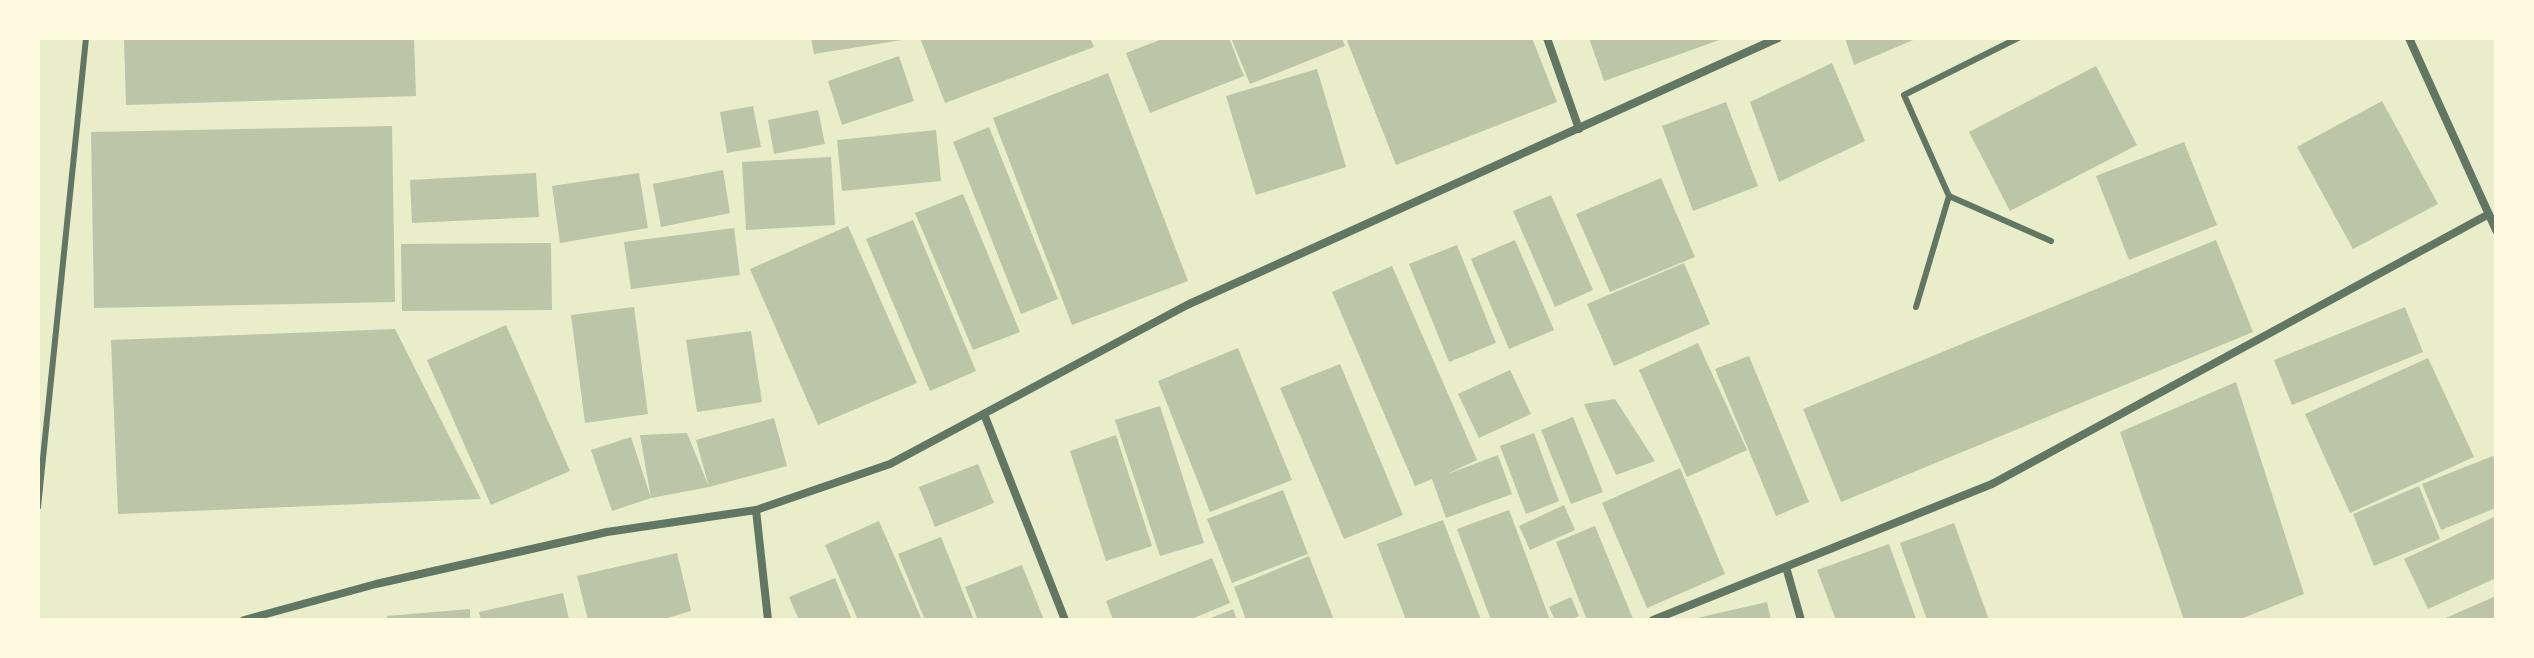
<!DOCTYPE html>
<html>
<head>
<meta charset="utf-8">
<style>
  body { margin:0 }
  #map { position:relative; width:2534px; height:658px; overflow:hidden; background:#e9edc9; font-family:"Fira Sans Condensed",sans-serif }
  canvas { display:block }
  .frame { position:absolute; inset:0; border:40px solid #fefae0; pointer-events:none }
</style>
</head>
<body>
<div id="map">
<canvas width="2534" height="658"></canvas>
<div class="frame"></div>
</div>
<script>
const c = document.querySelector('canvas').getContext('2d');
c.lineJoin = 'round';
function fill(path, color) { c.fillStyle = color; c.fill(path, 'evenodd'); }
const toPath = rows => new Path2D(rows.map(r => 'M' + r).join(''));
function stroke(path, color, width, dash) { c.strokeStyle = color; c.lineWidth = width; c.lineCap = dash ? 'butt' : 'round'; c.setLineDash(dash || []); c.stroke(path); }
fill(toPath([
  [124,38,414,38,416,96,126,105],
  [811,38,902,38,902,40,814,54],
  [920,38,1090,38,1094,47,945,103],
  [1165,38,1229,38,1244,76,1150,113,1126,53],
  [1231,38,1342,38,1345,46,1250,84],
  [1346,38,1532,38,1557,102,1396,165],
  [1589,38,1725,38,1604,81],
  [1845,38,1918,38,1854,65],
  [899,56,914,101,842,125,828,81],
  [1832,63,1865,141,1779,182,1750,102],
  [2096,66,2137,145,2010,211,1969,132],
  [1317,69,1346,167,1256,195,1226,96],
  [1108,73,1188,281,1072,325,993,118],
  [2382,101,2438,204,2353,249,2297,147],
  [1726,102,1758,186,1693,211,1662,126],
  [753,106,761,147,727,153,720,112],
  [818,110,825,144,774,154,768,120],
  [392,126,395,302,94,308,91,132],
  [989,127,1058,299,1021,314,953,142],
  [936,130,941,181,842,191,837,140],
  [2184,142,2217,225,2129,260,2096,176],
  [831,157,835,225,746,230,742,162],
  [723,170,730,213,661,227,653,184],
  [536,173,539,217,412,223,410,180],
  [639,173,648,228,560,243,552,186],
  [1661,178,1695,257,1610,292,1576,214],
  [963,194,1020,332,973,350,915,213],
  [1551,195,1593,290,1555,307,1513,211],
  [913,220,976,371,930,391,866,239],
  [848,226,917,383,818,425,750,269],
  [734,228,740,275,631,289,624,242],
  [1515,240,1554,330,1509,349,1471,259],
  [2216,240,2253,332,1841,502,1803,409],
  [551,243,552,310,402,311,401,244],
  [1457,245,1496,343,1449,362,1409,264],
  [1684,263,1710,324,1614,366,1587,304],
  [1392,266,1477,460,1445,475,1498,455,1512,494,1446,518,1432,479,1415,486,1332,292],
  [634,307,648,414,585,423,571,315],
  [2405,307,2423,352,2292,405,2274,360],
  [506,325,570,471,491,505,427,360],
  [395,329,481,499,118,514,111,340],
  [751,331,762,402,697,412,686,340],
  [1698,343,1747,450,1687,477,1639,370],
  [1238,348,1292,480,1210,512,1158,381],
  [1749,356,1809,502,1776,516,1715,369],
  [2428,358,2474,457,2350,513,2305,414],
  [1340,364,1403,515,1344,539,1280,388],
  [1510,370,1531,414,1479,438,1458,394],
  [2236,382,2304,594,2238,620,2184,620,2120,432],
  [1615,399,1655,461,1616,475,1584,404],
  [1160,406,1204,543,1160,556,1115,420],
  [1573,417,1603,492,1571,504,1541,430],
  [774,418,787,466,709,487,651,498,612,511,591,450,631,437,651,498,640,435,687,433,709,487,696,440],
  [1534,433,1559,501,1526,514,1500,446],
  [1116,435,1152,546,1106,561,1070,451],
  [2493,456,2496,462,2496,508,2441,530,2422,484],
  [978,464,994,503,935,527,919,487],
  [1680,468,1725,574,1647,608,1602,503],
  [2419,486,2440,539,2374,566,2353,514],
  [1283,490,1308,554,1232,583,1207,519],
  [1564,505,1575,530,1530,550,1519,526],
  [1509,510,1550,620,1491,620,1457,529],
  [2496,516,2496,578,2428,609,2404,559],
  [1443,520,1481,620,1406,620,1377,544],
  [879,521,922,620,858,620,825,545],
  [1954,523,1989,620,1927,620,1900,543],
  [1595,526,1633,619,1631,620,1587,620,1556,542],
  [941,537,974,620,925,620,898,554],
  [1889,544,1916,619,1836,620,1817,570],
  [677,553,691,611,661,620,588,620,577,576],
  [1309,556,1334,620,1246,620,1234,587],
  [1212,558,1230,603,1189,620,1113,620,1106,601],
  [1022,565,1044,620,978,620,965,587],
  [835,578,852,620,799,620,789,597],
  [563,593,569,620,481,620,479,612],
  [2496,596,2496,620,2441,620],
  [1571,597,1579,616,1570,620,1555,620,1549,607],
  [1767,602,1771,620,1693,620,1693,619],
  [470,609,470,620,387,620,387,616],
  [1233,609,1237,620,1206,620]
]), '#bcc5a7');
stroke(toPath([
  [1949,196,2051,241],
  [1916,307,1949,196,1904,95,2018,38],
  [38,507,86,38]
]), '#617663', 6);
stroke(toPath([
  [1547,38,1579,129],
  [2409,38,2496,230],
  [984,414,1065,620],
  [756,510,768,620],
  [1786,567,1801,620],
  [244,620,376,584,607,532,756,510,890,464,1187,305,1778,38],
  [1653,620,1992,484,2489,214]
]), '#617663', 8);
</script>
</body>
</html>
